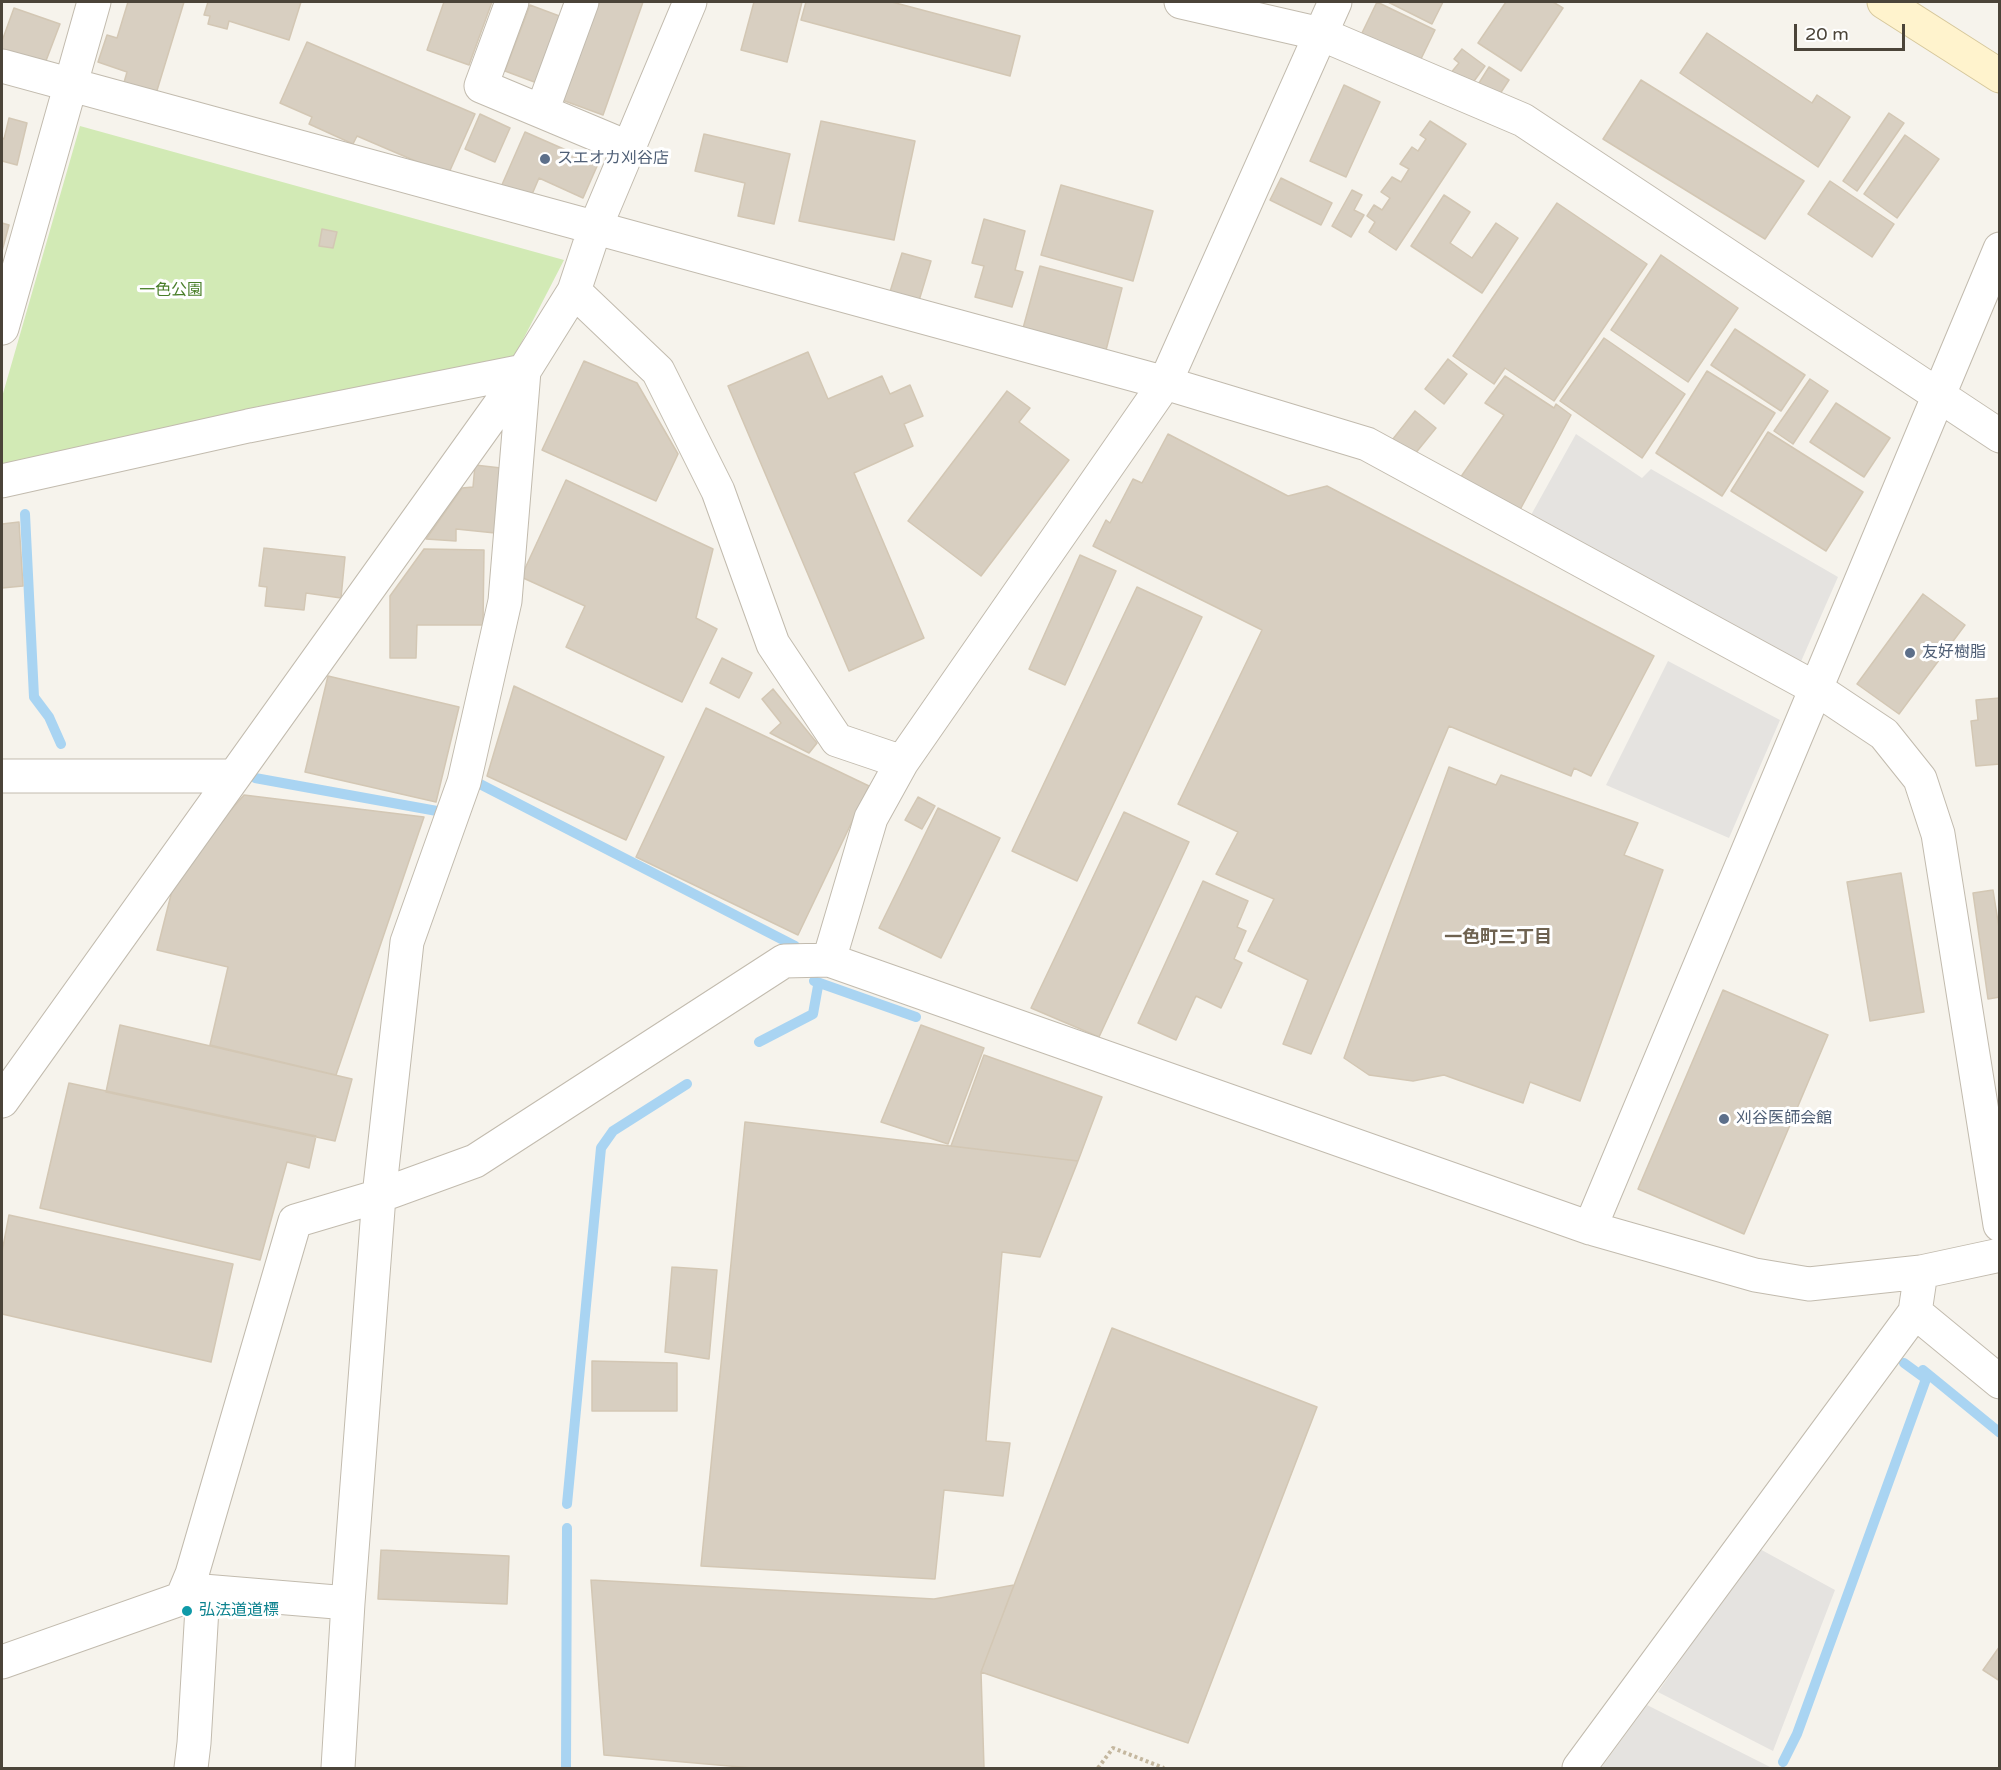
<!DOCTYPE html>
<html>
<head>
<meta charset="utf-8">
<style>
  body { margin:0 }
  #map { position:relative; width:2001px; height:1770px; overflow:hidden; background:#f6f3ec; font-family:"Varela Round",sans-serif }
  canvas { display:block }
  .frame { position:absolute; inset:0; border:3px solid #4b4439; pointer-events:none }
  .scale { position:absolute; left:1794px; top:24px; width:111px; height:27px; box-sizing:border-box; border:3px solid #4b4439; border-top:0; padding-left:8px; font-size:18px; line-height:21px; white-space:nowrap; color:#4b4439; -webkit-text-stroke:4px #fff; paint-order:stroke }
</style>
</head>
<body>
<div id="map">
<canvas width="2001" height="1770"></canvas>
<div class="frame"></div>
<div class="scale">20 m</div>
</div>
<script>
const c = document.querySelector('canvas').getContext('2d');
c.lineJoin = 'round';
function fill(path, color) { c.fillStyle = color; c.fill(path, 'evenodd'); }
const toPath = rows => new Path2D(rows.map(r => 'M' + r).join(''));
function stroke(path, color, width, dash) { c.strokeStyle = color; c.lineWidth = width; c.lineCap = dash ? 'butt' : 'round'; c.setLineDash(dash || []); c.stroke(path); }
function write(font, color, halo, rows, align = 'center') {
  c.font = font + ' "Varela Round","Noto Sans JP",sans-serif'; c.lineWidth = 6; c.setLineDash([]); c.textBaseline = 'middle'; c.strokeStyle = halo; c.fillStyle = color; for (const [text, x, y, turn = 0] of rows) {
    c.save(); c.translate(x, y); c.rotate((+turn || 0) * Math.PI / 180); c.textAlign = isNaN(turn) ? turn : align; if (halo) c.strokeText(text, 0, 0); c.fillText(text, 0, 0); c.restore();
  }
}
fill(toPath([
  [80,126,564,260,512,361,276,412,260,406,2,472,2,397]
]), '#d2eab5');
fill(toPath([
  [1576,434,1642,478,1651,469,1838,577,1799,666,1526,524],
  [1668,661,1780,720,1729,838,1606,785],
  [1758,1548,1835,1590,1773,1751,1658,1692],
  [1647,1705,1772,1768,1601,1768]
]), '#e5e3e0');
stroke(toPath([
  [25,514,34,697,49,717,61,744],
  [255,778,437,811],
  [476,782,795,946],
  [814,981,916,1017],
  [759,1042,813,1014,818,986],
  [1923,1370,2000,1433],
  [567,1504,601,1148,613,1131,687,1084],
  [1783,1762,1797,1734,1926,1379,1904,1363],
  [566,1768,567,1528]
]), '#a9d4f2', 10);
const building = toPath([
  [128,2,184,2,155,97,123,86,127,72,98,62,107,35,117,38,128,2],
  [208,2,301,2,289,40,229,21,227,29,208,24,210,16,204,15,208,2],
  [444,2,492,2,469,65,427,50,444,2],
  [598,2,643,2,603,115,562,100,598,2],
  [754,2,802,2,787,62,741,50,754,2],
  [806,2,892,2,1020,36,1010,76,801,20,806,2],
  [1377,2,1435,30,1419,63,1361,35,1377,2],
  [1388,2,1443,2,1432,24,1388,2],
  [1506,2,1553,2,1563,8,1521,71,1478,43,1506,2],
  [530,5,562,17,537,83,505,71,530,5],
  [14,8,60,24,44,66,2,50,2,41,14,8],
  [1707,33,1812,103,1817,95,1850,117,1818,167,1680,73,1707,33],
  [307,42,475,114,448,175,357,136,353,144,309,124,312,117,280,103,307,42],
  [1462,49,1485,66,1469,88,1450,74,1459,63,1454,59,1462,49],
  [1489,67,1509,80,1494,103,1474,91,1489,67],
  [1641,80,1804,181,1765,239,1603,139,1641,80],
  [1344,85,1380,102,1346,177,1310,161,1344,85],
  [1889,113,1904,123,1857,191,1843,181,1889,113],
  [480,114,510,128,495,162,465,149,480,114],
  [9,118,27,123,17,165,2,161,2,138,4,139,9,118],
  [821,121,915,141,894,240,799,221,821,121],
  [1430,121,1466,144,1396,250,1369,232,1375,222,1367,216,1374,205,1382,210,1390,198,1381,192,1392,177,1401,182,1409,169,1400,164,1412,147,1418,151,1426,139,1420,135,1430,121],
  [525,132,598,164,583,198,539,178,530,199,501,187,525,132],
  [704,134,790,154,774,224,738,216,745,183,695,171,704,134],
  [1905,135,1939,159,1897,218,1864,194,1905,135],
  [1281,178,1332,203,1321,225,1270,200,1281,178],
  [1830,181,1894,224,1872,257,1808,214,1830,181],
  [1061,185,1153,211,1133,281,1041,255,1061,185],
  [1352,190,1362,195,1354,210,1364,215,1351,237,1332,226,1352,190],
  [1444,195,1470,212,1450,243,1472,258,1496,223,1518,238,1482,293,1411,246,1444,195],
  [1557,203,1647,264,1554,401,1505,368,1494,384,1453,356,1557,203],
  [984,219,1025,231,1015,270,1023,272,1012,307,975,297,984,266,972,263,984,219],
  [2,223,9,225,2,251,2,223],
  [322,229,337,232,333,248,319,246,322,229],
  [902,253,931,261,918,304,889,295,902,253],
  [1661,255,1738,308,1688,382,1611,330,1661,255],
  [1040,266,1122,288,1105,354,1022,332,1040,266],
  [1735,329,1805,375,1781,411,1711,365,1735,329],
  [1604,338,1685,394,1642,458,1560,401,1604,338],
  [808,352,828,399,882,376,890,394,910,385,923,416,904,424,913,446,854,473,924,638,849,671,728,386,808,352],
  [1448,359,1467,374,1444,404,1425,389,1448,359],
  [584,361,637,383,678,454,656,501,542,450,584,361],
  [1707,371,1775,413,1722,496,1656,453,1707,371],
  [1505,376,1554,408,1556,404,1571,415,1515,519,1458,481,1504,415,1485,403,1505,376],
  [1810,379,1828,391,1793,444,1774,431,1810,379],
  [1007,391,1030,408,1019,422,1069,460,981,576,908,521,1007,391],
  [1836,403,1890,438,1864,477,1810,442,1836,403],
  [1415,411,1436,428,1410,460,1389,444,1415,411],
  [1768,432,1863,492,1826,551,1731,491,1768,432],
  [1168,434,1288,496,1327,486,1654,656,1591,776,1574,768,1571,776,1449,726,1311,1054,1283,1044,1308,980,1248,951,1274,899,1216,874,1238,832,1178,804,1262,630,1093,546,1106,520,1110,523,1133,479,1142,483,1168,434],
  [475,465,501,468,495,533,456,529,456,541,426,539,462,488,473,487,475,465],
  [566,480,713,549,696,618,717,629,682,702,566,647,585,606,521,577,566,480],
  [19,522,23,586,2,588,2,524,19,522],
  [264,548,345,557,341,598,306,593,304,610,265,606,267,587,259,586,264,548],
  [424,549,484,550,483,625,417,625,416,658,390,658,390,596,424,549],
  [1080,555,1116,571,1065,685,1029,669,1080,555],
  [1137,587,1202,617,1077,881,1012,851,1137,587],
  [1923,594,1965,625,1899,714,1857,684,1923,594],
  [722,658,752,673,739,698,710,683,722,658],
  [328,676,459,707,436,802,305,772,328,676],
  [514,686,664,757,626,840,487,776,514,686],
  [773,689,817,743,809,753,770,733,781,723,762,699,773,689],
  [2000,698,2000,764,1976,766,1971,721,1978,720,1976,700,2000,698],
  [706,708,869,786,798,935,636,857,706,708],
  [1449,767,1496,785,1501,775,1638,823,1624,855,1663,870,1580,1101,1530,1082,1523,1103,1444,1075,1413,1081,1369,1075,1344,1058,1449,767],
  [244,795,424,817,336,1075,210,1045,228,967,157,950,177,871,244,795],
  [918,797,935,806,922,829,905,820,918,797],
  [938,808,1000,838,941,958,879,928,938,808],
  [1124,812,1189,842,1099,1037,1031,1008,1124,812],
  [1901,873,1924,1012,1870,1021,1847,882,1901,873],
  [1203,881,1248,901,1237,927,1246,931,1234,959,1242,963,1221,1008,1196,996,1176,1040,1138,1023,1203,881],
  [1993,890,2000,934,2000,997,1988,999,1973,893,1993,890],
  [1723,990,1828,1035,1744,1234,1638,1189,1723,990],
  [120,1025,352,1079,335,1141,106,1092,120,1025],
  [921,1025,984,1048,948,1144,881,1122,921,1025],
  [984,1055,1102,1097,1078,1161,951,1146,984,1055],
  [69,1083,316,1136,309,1168,287,1162,260,1260,40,1208,69,1083],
  [745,1122,1078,1161,1040,1257,1002,1252,986,1441,1010,1443,1003,1496,944,1490,935,1579,701,1566,745,1122],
  [9,1215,233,1264,211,1362,2,1314,2,1252,9,1215],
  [672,1267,717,1270,709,1359,665,1352,672,1267],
  [1112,1328,1317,1407,1188,1743,981,1672,1112,1328],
  [592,1361,677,1363,677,1411,592,1411,592,1361],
  [381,1550,509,1556,507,1604,378,1599,381,1550],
  [591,1580,934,1599,1014,1585,981,1672,984,1768,752,1768,604,1755,591,1580],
  [2000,1646,2000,1681,1983,1670,2000,1646]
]);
fill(building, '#d8cfc1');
stroke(building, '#d3c7b4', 1.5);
const street = toPath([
  [512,2,481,86,629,148],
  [1181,2,1321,34,1523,120,2000,436],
  [2,66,1165,383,1367,444,1815,688,1884,734,1920,779,1938,834,2000,1225],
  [542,111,582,2],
  [574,291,658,371,718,491,773,644,837,740,902,762],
  [2,328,94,2],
  [2,481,248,426,524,371,505,601,464,782,407,942,379,1196,348,1603,338,1768],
  [2,776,233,776],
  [829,960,871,818,902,762,1165,383,1335,2],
  [2,1101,524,371,574,291,595,228,690,2],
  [1590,1228,2000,249],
  [1915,1312,2000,1382],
  [182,1598,192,1574,295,1221,379,1196,475,1161,784,961,829,960,1590,1228,1755,1275,1809,1284,1921,1272],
  [2,1662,203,1591,348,1603],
  [191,1768,194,1743,203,1591],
  [1579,1768,1915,1312,1921,1272,2000,1255]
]);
const secondary = toPath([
  [1884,2,2000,76]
]);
stroke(street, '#c2bbae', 35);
stroke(secondary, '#d6c79b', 35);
stroke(toPath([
  [1098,1768,1113,1748,1164,1768]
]), '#c4b79f', 4, [3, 3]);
stroke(street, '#fff', 33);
stroke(secondary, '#fff3cd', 33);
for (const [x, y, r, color] of [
  [545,159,6,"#5c6f8a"],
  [1910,653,6,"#5c6f8a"],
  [1724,1119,6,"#5c6f8a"],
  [187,1611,6,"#0f9aa8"]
]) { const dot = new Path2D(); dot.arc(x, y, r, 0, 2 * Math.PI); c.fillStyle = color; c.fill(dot); stroke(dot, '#fff', 2); }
write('16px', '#4e5e75', '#fff', [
  ["スエオカ刈谷店",557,159],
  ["友好樹脂",1922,653],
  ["刈谷医師会館",1736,1119]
], 'left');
write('16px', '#4a7f2a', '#fff', [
  ["一色公園",171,291]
]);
write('16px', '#0d838f', '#fff', [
  ["弘法道道標",199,1611]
], 'left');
write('bold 18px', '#6e6250', '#fff', [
  ["一色町三丁目",1498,938]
]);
</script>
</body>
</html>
